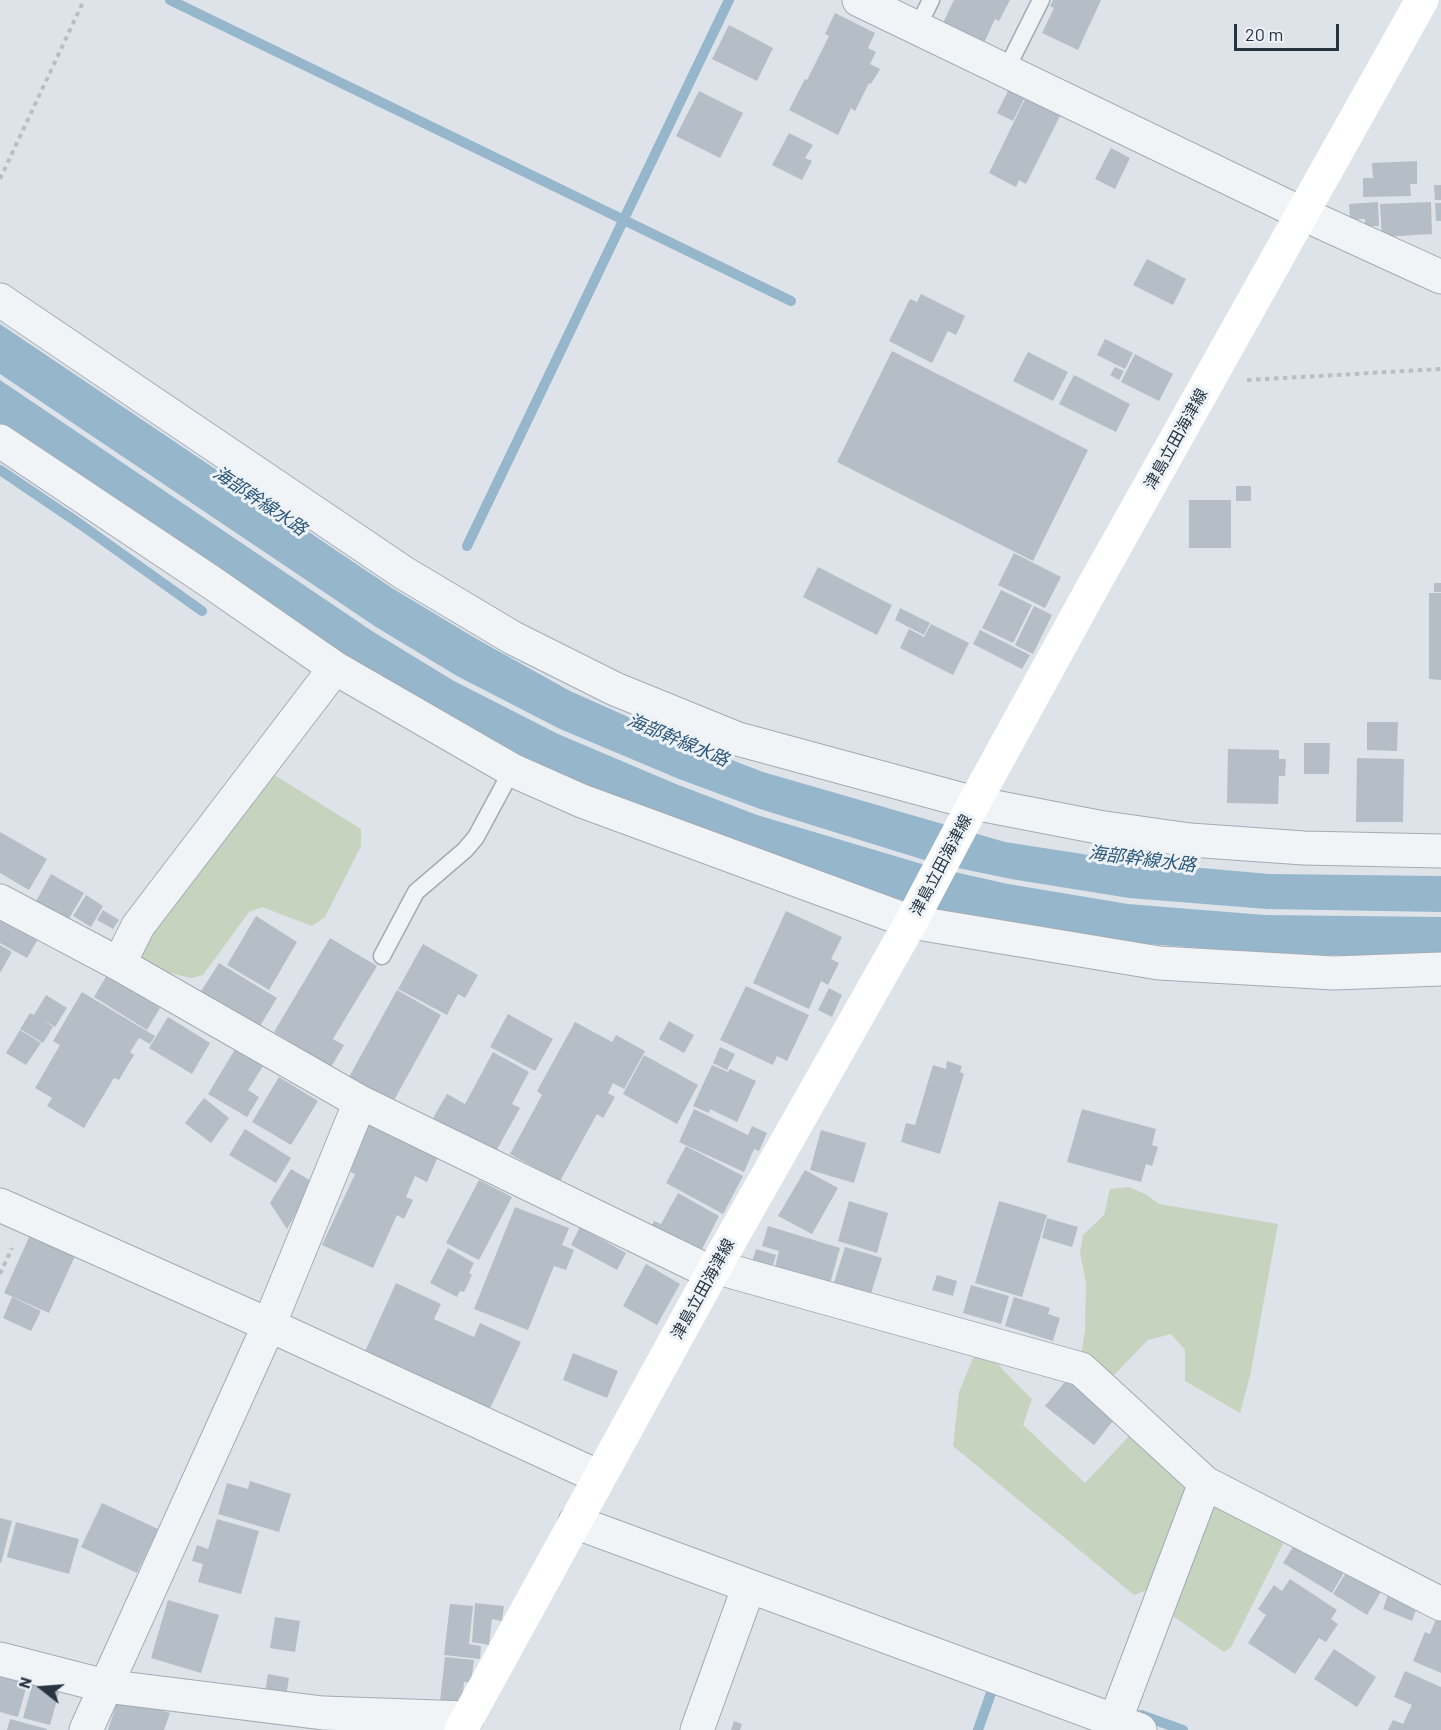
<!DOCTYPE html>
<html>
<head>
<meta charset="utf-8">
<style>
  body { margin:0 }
  #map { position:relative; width:1441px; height:1730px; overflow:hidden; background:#dee3e9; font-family:Barlow,sans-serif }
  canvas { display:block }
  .north { position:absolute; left:12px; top:1658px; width:60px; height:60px; -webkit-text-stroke:4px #edf2f6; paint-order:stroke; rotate:287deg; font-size:16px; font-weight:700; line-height:24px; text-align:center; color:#263341 }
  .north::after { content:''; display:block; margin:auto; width:21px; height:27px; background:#263341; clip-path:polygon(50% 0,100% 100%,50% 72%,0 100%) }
  .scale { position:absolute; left:1234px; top:24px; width:105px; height:27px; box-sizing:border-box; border:3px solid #263341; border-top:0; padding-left:8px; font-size:18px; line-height:21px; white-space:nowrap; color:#263341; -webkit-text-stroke:4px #edf2f6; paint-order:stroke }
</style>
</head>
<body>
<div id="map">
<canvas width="1441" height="1730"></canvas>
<div class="north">N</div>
<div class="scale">20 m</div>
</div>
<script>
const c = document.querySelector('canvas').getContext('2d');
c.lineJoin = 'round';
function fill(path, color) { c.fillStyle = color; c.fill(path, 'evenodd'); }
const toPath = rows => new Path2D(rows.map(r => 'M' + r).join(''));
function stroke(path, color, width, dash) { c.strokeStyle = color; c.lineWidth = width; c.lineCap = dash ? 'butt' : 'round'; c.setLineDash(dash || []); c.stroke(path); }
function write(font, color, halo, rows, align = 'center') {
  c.font = font + ' Barlow,"Noto Sans JP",sans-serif'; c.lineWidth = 6; c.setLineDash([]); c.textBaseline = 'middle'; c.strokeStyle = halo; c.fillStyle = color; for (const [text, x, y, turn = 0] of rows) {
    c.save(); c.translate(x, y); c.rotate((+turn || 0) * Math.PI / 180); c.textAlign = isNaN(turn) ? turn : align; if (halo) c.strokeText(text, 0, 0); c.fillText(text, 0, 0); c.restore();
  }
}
fill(toPath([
  [268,771,361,829,361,846,325,917,312,926,262,907,249,912,203,975,191,978,158,970,136,954],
  [1129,1187,1147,1195,1159,1204,1278,1224,1250,1376,1240,1413,1185,1381,1185,1350,1171,1334,1148,1340,1110,1379,1081,1356,1085,1330,1086,1283,1080,1253,1083,1235,1104,1215,1110,1189],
  [976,1351,991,1355,1005,1372,1032,1399,1023,1425,1085,1483,1131,1434,1186,1486,1149,1589,1134,1595,953,1446,959,1392],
  [1203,1501,1282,1534,1283,1544,1231,1647,1224,1652,1163,1609]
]), '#c6d3be');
fill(toPath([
  [0,324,392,588,475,638,570,691,682,741,763,772,1005,842,1134,862,1269,874,1441,876,1441,912,1267,909,1129,898,1011,879,934,863,760,809,679,779,560,729,457,676,376,627,0,374],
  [0,380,372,631,454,681,558,734,676,784,757,815,932,867,1008,884,1128,904,1265,915,1441,917,1441,956,1289,955,1135,943,990,921,914,904,723,842,596,791,531,761,428,707,345,658,0,424]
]), '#96b6cc');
stroke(toPath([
  [170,0,791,301],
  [0,470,80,524,202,611],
  [467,546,729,0],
  [1141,1715,1183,1730],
  [978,1730,991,1693]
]), '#96b6cc', 10);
fill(toPath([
  [954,0,1010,0,999,21,995,19,984,43,943,23],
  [1053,0,1101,0,1078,50,1042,33,1054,8,1050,6],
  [835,13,875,33,868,48,876,52,870,64,880,69,871,84,869,83,855,111,851,108,838,135,789,110,805,79,807,80,829,36,825,34],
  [729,25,773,48,757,81,712,59],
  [1010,87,1026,95,1013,121,997,113],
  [699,91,743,113,720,158,676,136],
  [1025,99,1060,116,1026,184,1019,180,1016,187,989,173],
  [789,133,813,145,805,158,812,161,802,180,772,165],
  [1111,148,1130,158,1115,189,1095,179],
  [1417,161,1417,184,1410,184,1411,196,1363,197,1363,178,1373,178,1372,163],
  [1434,185,1441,185,1441,200,1435,200],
  [1378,202,1379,226,1365,226,1365,219,1350,220,1349,204],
  [1431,202,1432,234,1382,237,1380,204],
  [1435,203,1441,203,1441,221,1436,221],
  [1147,259,1186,279,1173,305,1133,285],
  [921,294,965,316,956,335,948,331,932,363,889,341,910,299,917,302],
  [1105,339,1133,353,1125,369,1097,355],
  [892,351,1088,450,1033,561,837,462],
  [1028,352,1068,372,1053,401,1013,381],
  [1135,354,1173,374,1159,401,1121,382],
  [1115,367,1124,371,1119,380,1110,375],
  [1074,375,1130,404,1116,432,1059,404],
  [1236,486,1251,486,1251,501,1236,501],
  [1189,500,1231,500,1231,548,1189,548],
  [1014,553,1061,577,1045,608,998,585],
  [818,567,892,605,877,635,803,597],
  [1434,583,1441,583,1441,592,1434,592],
  [1001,590,1032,605,1013,643,982,628],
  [1429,593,1441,593,1441,680,1429,679],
  [1034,606,1052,615,1033,654,1015,645],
  [900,608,930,623,924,635,895,620],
  [931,624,969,643,953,675,900,648,909,629,924,637],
  [980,630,1030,655,1022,669,973,644],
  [1367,722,1398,722,1397,751,1367,750],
  [1304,743,1330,743,1329,774,1304,774],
  [1228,749,1279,750,1279,759,1286,759,1285,776,1279,776,1278,804,1227,803],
  [1357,758,1404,759,1403,822,1356,822],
  [0,832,47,859,29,890,0,873],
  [51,874,84,893,67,922,35,903],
  [86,895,103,906,91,927,73,916],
  [0,910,41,934,27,958,0,943],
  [103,910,119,920,113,929,97,920],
  [786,911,842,937,831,959,839,963,828,985,821,981,809,1009,753,983],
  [256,916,297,942,269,990,227,965],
  [330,938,377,966,333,1039,344,1045,331,1067,274,1032],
  [423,944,478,975,465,998,458,994,447,1015,398,989],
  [0,945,12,952,0,973],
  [219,963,277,998,258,1029,200,993],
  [107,975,160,1008,147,1030,94,997],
  [746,986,809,1015,787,1061,777,1056,773,1065,720,1040],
  [829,988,842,995,832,1017,818,1010],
  [397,990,441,1015,393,1102,349,1077],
  [82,992,155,1036,150,1044,139,1038,130,1052,134,1055,119,1080,114,1078,84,1128,47,1106,52,1098,35,1088,60,1045,53,1041],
  [46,995,67,1008,55,1027,43,1020,53,1027,43,1043,20,1029,30,1013,34,1015],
  [508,1014,553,1039,535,1071,490,1047],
  [168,1017,210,1043,192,1074,149,1048],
  [669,1021,694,1035,684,1053,659,1039],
  [575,1022,612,1042,616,1035,645,1051,624,1089,613,1083,608,1093,615,1097,603,1118,597,1114,560,1181,510,1154,542,1095,537,1091],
  [20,1030,41,1043,26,1065,6,1053],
  [237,1046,265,1063,248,1090,259,1097,247,1117,208,1094],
  [720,1047,735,1054,727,1070,713,1063],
  [493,1052,529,1072,512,1104,520,1108,495,1153,433,1118,447,1094,465,1104],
  [644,1055,698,1085,677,1124,623,1094],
  [947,1061,962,1066,960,1072,964,1074,940,1154,901,1142,906,1123,915,1125,933,1065,946,1069],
  [712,1065,728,1072,730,1069,756,1081,737,1122,710,1109,709,1113,693,1106],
  [279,1077,318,1101,291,1145,252,1122],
  [204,1098,229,1118,211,1143,185,1123],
  [694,1109,748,1135,752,1126,767,1133,759,1151,754,1149,744,1172,679,1142],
  [1082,1109,1156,1129,1152,1145,1158,1147,1152,1166,1146,1164,1141,1182,1067,1162],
  [370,1120,440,1152,427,1182,415,1176,406,1197,413,1200,404,1219,397,1215,373,1268,322,1245,355,1174,347,1170],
  [245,1129,291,1158,276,1183,229,1155],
  [821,1130,866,1143,854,1183,810,1170],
  [686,1146,743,1176,723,1214,666,1183],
  [291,1169,314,1183,287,1229,270,1203],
  [805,1170,838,1188,812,1234,778,1216],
  [479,1180,512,1197,479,1260,446,1243],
  [678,1193,719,1216,701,1251,650,1229,654,1221,661,1224],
  [849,1201,888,1213,877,1253,838,1241],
  [999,1201,1047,1215,1022,1297,975,1283],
  [515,1207,569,1228,562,1245,574,1250,566,1270,554,1266,528,1330,474,1309],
  [1047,1218,1078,1227,1072,1247,1042,1238],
  [768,1226,840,1248,829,1287,774,1271,779,1251,762,1246],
  [580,1227,626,1253,617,1270,571,1245],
  [30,1235,75,1256,49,1313,4,1293],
  [845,1247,882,1258,869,1300,832,1289],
  [448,1248,474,1263,469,1273,472,1275,464,1292,460,1291,457,1297,430,1283],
  [756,1249,776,1255,771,1271,751,1265],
  [646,1264,680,1284,657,1325,623,1306],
  [937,1275,957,1281,953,1296,932,1290],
  [396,1283,441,1304,434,1319,474,1337,480,1323,521,1342,488,1413,363,1356],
  [971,1285,1009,1296,1001,1324,963,1313],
  [12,1297,41,1311,31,1331,3,1318],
  [1014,1297,1050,1308,1048,1314,1060,1318,1053,1341,1005,1326],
  [573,1353,618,1371,607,1398,563,1380],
  [1068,1378,1116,1417,1094,1445,1045,1406],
  [250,1481,291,1494,279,1532,218,1514,227,1483,248,1489],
  [102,1503,158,1529,137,1573,81,1547],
  [0,1518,12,1521,1,1563,0,1563],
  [217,1519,259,1531,241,1594,198,1582,203,1564,192,1561,197,1545,208,1549],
  [16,1522,79,1539,69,1574,7,1557],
  [1299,1537,1347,1567,1332,1593,1283,1563],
  [1350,1566,1384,1587,1367,1615,1333,1594],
  [1290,1579,1337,1610,1331,1619,1338,1624,1326,1642,1319,1638,1295,1674,1248,1643,1266,1615,1258,1609,1274,1585,1282,1591],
  [1388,1595,1417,1607,1412,1621,1383,1609],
  [168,1600,219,1615,201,1673,151,1658],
  [475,1603,504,1606,502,1621,492,1619,489,1645,472,1642],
  [450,1604,473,1606,469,1644,481,1646,480,1659,444,1655],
  [1437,1616,1441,1618,1441,1673,1413,1661,1425,1632,1430,1634],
  [275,1617,300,1621,295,1652,270,1648],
  [1334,1649,1376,1677,1357,1707,1314,1679],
  [445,1657,474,1660,471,1683,464,1682,462,1703,440,1701],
  [1405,1671,1441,1687,1441,1730,1388,1730,1393,1720,1403,1724,1412,1705,1394,1697],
  [0,1674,28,1681,18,1717,0,1712],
  [268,1674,289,1678,286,1696,265,1692],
  [34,1678,61,1686,50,1725,23,1718],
  [119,1696,170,1713,164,1730,108,1730],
  [10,1719,47,1729,47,1730,7,1730],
  [734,1721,742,1724,740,1730,731,1730]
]), '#b5bdc6');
const service = toPath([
  [917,28,931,0],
  [1006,70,1041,0],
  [382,956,416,892,465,850,476,837,512,770]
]);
const minor = toPath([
  [859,0,1303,214,1441,277],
  [0,300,404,573,513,638,615,689,738,739,974,803,1098,827,1190,840,1304,848,1441,851],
  [0,441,211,582,335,668,512,770,582,801,911,922,1159,963,1334,973,1441,969],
  [0,901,119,964,360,1102,712,1273],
  [119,964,138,926,335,668],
  [0,1205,269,1325,599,1477],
  [715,1267,1081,1369,1205,1483,1441,1604],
  [575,1522,1140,1730],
  [0,1659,105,1686,323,1713,467,1718],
  [1115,1721,1205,1483],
  [86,1730,269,1325,360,1102],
  [697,1730,749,1586]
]);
stroke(service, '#a3abb3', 19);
stroke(minor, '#a3abb3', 35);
stroke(toPath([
  [0,179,84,0],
  [1247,380,1441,369],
  [0,1274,12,1248]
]), '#b8bec4', 4, [4.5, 4.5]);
stroke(service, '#f1f4f7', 16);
stroke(minor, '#f1f4f7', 33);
stroke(toPath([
  [461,1730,712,1273,911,922,974,803,1091,590,1422,0]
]), '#fff', 33);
write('16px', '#263341', '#edf2f6', [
  ["津島立田海津線",1176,439,-61],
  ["津島立田海津線",941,865,-62],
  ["津島立田海津線",703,1289,-61]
]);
write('italic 18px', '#2d5778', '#edf2f6', [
  ["海部幹線水路",260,501,34],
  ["海部幹線水路",678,740,23],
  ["海部幹線水路",1142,859,7]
]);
</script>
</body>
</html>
